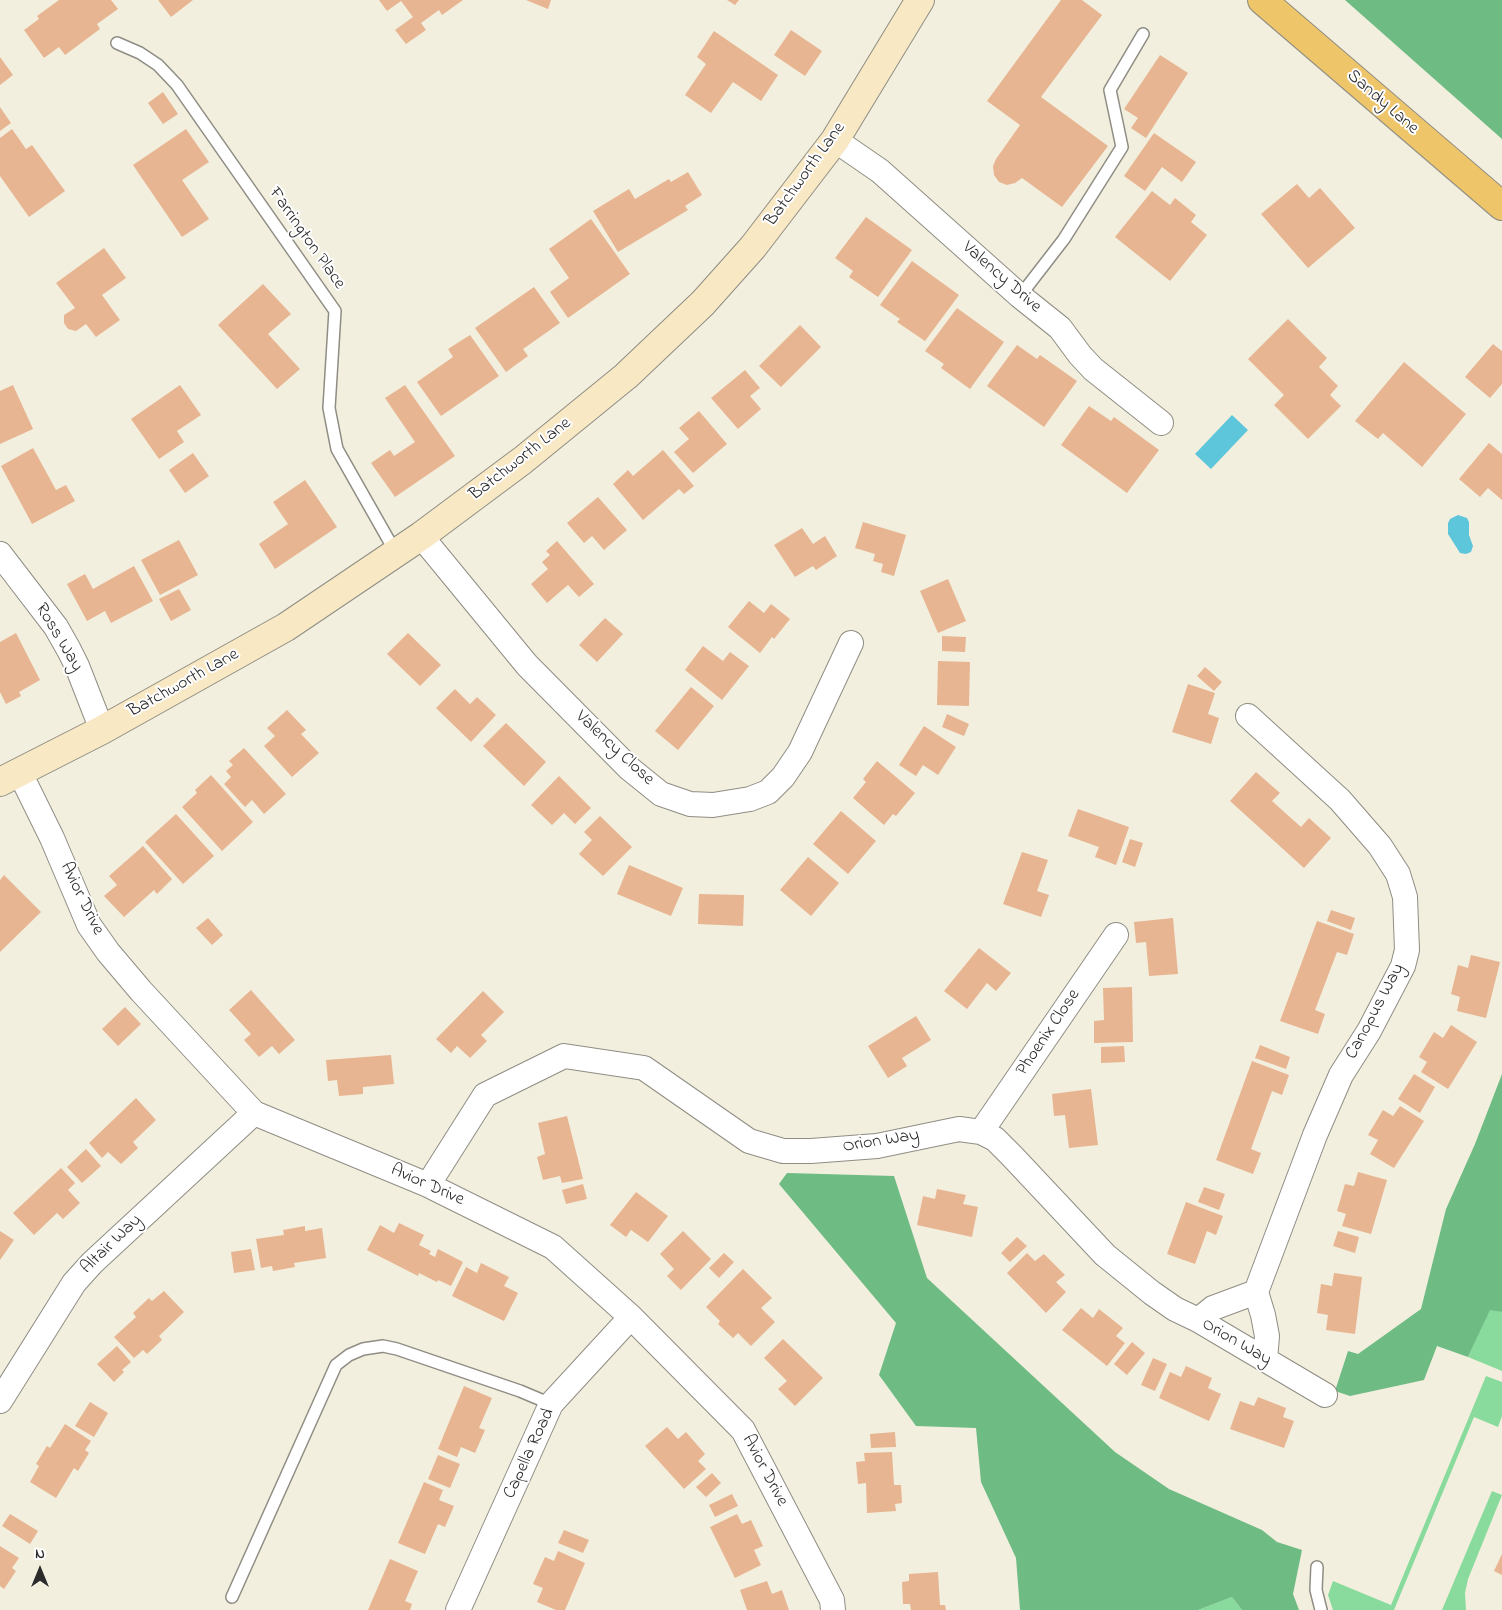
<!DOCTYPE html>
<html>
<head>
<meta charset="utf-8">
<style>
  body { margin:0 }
  #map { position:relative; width:1502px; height:1610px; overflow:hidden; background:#f3efde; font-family:"Indie Flower",sans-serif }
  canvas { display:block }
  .north { position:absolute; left:15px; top:1545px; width:50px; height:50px; -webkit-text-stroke:4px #fff; paint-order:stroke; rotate:0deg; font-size:14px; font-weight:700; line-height:20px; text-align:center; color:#2b2b2b }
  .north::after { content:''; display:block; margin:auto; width:18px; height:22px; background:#2b2b2b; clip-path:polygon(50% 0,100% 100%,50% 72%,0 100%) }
</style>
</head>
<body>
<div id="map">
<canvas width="1502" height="1610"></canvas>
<div class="north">N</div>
</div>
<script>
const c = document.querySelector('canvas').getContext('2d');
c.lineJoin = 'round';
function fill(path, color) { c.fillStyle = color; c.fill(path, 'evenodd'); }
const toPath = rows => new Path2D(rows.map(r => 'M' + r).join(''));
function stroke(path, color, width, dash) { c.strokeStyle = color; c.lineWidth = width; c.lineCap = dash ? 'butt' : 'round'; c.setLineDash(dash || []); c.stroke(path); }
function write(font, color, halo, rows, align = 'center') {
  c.font = font + ' "Indie Flower",sans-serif'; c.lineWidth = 4; c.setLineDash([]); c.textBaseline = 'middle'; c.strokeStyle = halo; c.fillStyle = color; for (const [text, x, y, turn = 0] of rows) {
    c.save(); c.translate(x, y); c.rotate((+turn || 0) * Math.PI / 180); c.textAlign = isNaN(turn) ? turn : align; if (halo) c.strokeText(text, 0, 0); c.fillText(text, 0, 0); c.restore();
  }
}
fill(toPath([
  [1490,1309,1502,1312,1502,1371,1468,1357],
  [1486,1376,1502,1382,1502,1416,1498,1427,1474,1417,1394,1610,1333,1610,1328,1595,1333,1581,1391,1605],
  [1492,1491,1502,1495,1468,1579,1465,1593,1466,1610,1442,1610],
  [1232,1597,1242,1610,1198,1610]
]), '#88db9c');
fill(toPath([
  [1345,0,1502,0,1502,139],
  [1502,1074,1502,1312,1490,1310,1468,1357,1437,1346,1424,1380,1350,1396,1335,1391,1348,1351,1358,1354,1421,1309,1446,1209,1475,1144],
  [787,1173,894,1176,927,1278,1115,1452,1169,1489,1262,1530,1277,1542,1302,1550,1293,1594,1299,1610,1242,1610,1232,1597,1198,1610,1020,1610,1016,1558,981,1482,976,1428,916,1426,879,1375,896,1323,779,1184]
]), '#6ebb84');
fill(toPath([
  [1232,415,1248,430,1211,469,1195,454],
  [1458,515,1467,518,1469,522,1469,535,1473,546,1471,552,1466,554,1460,553,1448,534,1448,523,1450,519]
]), '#5ec6db');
fill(toPath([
  [59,0,111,0,118,9,97,24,100,29,65,55,59,47,44,58,24,30,39,19,37,16],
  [158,0,193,0,171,17],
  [379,0,463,0,442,15,439,10,421,23,426,30,406,44,395,30,413,17,401,1,387,11],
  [526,0,551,0,548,9],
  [727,0,739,0,735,5],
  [1061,0,1082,0,1102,15,1041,97,1108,146,1062,207,1022,178,1015,183,1007,185,999,182,994,175,993,166,996,159,1020,125,987,101],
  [791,30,822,51,805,76,774,55],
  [714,31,778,75,761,101,733,82,711,113,685,95,706,64,697,57],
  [1160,55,1188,73,1146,138,1131,128,1138,118,1124,109],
  [0,57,13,75,0,85],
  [163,92,178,114,163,124,148,103],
  [0,107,11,123,0,131],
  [12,129,26,149,32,145,65,191,29,217,0,176,0,138],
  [186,129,209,162,182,180,209,219,182,237,133,165],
  [1154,133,1196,162,1182,182,1162,167,1145,191,1124,176],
  [688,172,702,195,685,206,688,210,618,252,593,211,629,189,635,199,669,179,671,182],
  [1297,184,1309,198,1320,188,1355,228,1308,268,1261,214],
  [1152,191,1170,205,1175,198,1196,215,1191,222,1207,235,1170,281,1115,237],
  [866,217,912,250,878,297,849,277,853,271,835,258],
  [591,219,630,274,568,318,550,292,569,278,549,249],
  [104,248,126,278,102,295,120,320,96,337,86,324,76,331,68,329,64,323,64,315,75,308,56,283],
  [912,261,959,295,925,341,897,322,900,319,880,305],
  [263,284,291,314,268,334,300,369,277,389,218,325],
  [534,287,560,323,523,349,528,356,506,372,475,328],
  [957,308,1004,342,970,389,941,368,944,364,925,351],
  [1288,319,1327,358,1319,367,1338,386,1330,395,1341,406,1308,439,1274,405,1284,395,1248,359],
  [800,325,821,347,781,387,759,366],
  [470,335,499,376,441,416,417,382,453,357,448,349],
  [1493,344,1502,351,1502,384,1490,398,1465,377],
  [1017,345,1037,359,1040,355,1077,381,1044,427,987,386],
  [1404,362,1466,414,1422,467,1383,433,1378,439,1355,421],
  [745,370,760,388,750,396,761,409,738,429,711,398],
  [13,385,33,429,0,444,0,391],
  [180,385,201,415,177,431,184,442,159,459,131,419],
  [405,385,455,456,395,497,371,463,390,450,394,456,415,442,385,398],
  [1089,406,1111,421,1114,417,1159,450,1127,493,1061,445],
  [699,411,727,444,693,473,674,452,689,439,679,428],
  [1489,443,1502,454,1502,500,1488,488,1480,497,1459,479],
  [33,448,56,490,66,485,75,501,32,524,1,466],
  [663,450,694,486,684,494,679,489,643,520,613,484,628,470,633,476],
  [193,453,209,476,185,493,169,470],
  [305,480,337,527,275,569,259,544,288,524,273,502],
  [598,497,627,530,604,550,592,536,584,543,567,523],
  [863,522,906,535,894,576,881,572,883,564,873,561,875,554,855,548],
  [802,528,813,544,825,536,837,556,816,570,813,566,795,577,774,545],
  [179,540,198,575,160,595,141,560],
  [557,541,594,584,579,597,568,585,547,603,531,584,548,569,542,562,550,555,546,551],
  [134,566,153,601,111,623,105,611,87,621,67,584,85,574,93,589],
  [948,579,966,621,938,633,920,591],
  [179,589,191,610,171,621,159,599],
  [749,601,764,613,771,604,790,619,774,639,772,637,760,653,728,627],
  [605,618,623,634,597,662,579,645],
  [16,633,40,680,19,692,21,696,6,704,0,692,0,642],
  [408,633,441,665,420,686,387,654],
  [942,636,966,637,965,652,942,651],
  [703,646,723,661,730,652,749,666,722,700,685,670],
  [938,661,970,662,969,706,937,705],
  [1205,667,1222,682,1214,691,1197,676],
  [1188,684,1215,693,1208,714,1219,718,1211,744,1172,732],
  [691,687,714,706,678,750,655,731],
  [455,689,470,704,477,697,496,715,471,742,436,708],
  [287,710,306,730,301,734,319,753,292,777,264,746,275,736,267,728],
  [947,714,969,724,964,736,942,727],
  [506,723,546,762,524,786,483,746],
  [924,726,956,747,938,775,923,765,916,776,899,765],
  [244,748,286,794,264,814,252,800,245,807,224,784,231,777,226,771,233,765,229,761],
  [877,761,915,793,896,816,893,814,884,825,853,798,866,782,863,779],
  [1256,772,1280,793,1272,801,1301,827,1309,818,1331,838,1304,868,1230,801],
  [211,775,253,822,222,851,182,807,197,793,195,790],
  [559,776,591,808,575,824,564,813,552,825,531,805],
  [1078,809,1129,827,1116,865,1095,857,1099,847,1068,836],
  [841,811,876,841,848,874,813,844],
  [176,814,214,856,183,884,145,842],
  [600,816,632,847,603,876,579,854,592,840,584,832],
  [1130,839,1143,843,1135,867,1122,862],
  [143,846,172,879,157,894,154,890,124,917,104,896,117,885,109,876],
  [1022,852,1048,860,1037,891,1049,895,1041,917,1003,904],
  [808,857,839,883,811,916,780,890],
  [629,865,683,888,671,916,617,894],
  [4,875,41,912,0,952,0,880],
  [699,894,744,895,743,926,698,924],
  [1331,910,1355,918,1351,930,1327,921],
  [208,918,223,935,212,945,196,928],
  [1173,918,1178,974,1149,976,1146,942,1136,943,1134,922],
  [1317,921,1354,934,1347,955,1337,952,1315,1010,1325,1014,1318,1034,1280,1021],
  [979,948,1011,973,996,991,987,983,967,1009,944,991],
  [1471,955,1500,962,1486,1018,1457,1011,1460,997,1451,994,1458,965,1468,968],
  [1132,987,1133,1042,1094,1043,1094,1021,1104,1020,1103,988],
  [251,990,295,1040,279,1054,272,1046,259,1057,244,1040,251,1034,229,1010],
  [483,991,504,1012,481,1035,487,1041,470,1058,457,1046,451,1053,436,1039],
  [125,1007,141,1024,118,1046,102,1029],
  [916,1016,931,1040,902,1058,907,1066,888,1078,868,1046],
  [1451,1025,1477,1042,1448,1089,1421,1072,1427,1062,1419,1057,1434,1032,1443,1038],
  [1260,1045,1290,1057,1286,1069,1255,1058],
  [1124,1046,1125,1062,1101,1063,1101,1047],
  [391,1055,394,1084,363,1087,363,1094,339,1096,337,1080,328,1081,326,1060],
  [1252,1061,1289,1075,1282,1095,1272,1091,1251,1149,1261,1153,1253,1174,1216,1160],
  [1414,1074,1435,1087,1420,1113,1398,1099],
  [1091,1089,1098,1145,1069,1148,1065,1115,1054,1116,1052,1094],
  [136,1098,156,1120,133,1142,138,1148,121,1164,108,1152,102,1158,89,1143],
  [1400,1106,1424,1121,1394,1168,1370,1154,1378,1140,1368,1135,1383,1110,1393,1116],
  [567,1116,583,1179,562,1183,560,1176,543,1180,537,1157,545,1154,538,1123],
  [86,1149,101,1166,82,1183,67,1167],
  [61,1168,75,1183,68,1190,80,1203,63,1219,57,1213,34,1235,13,1213],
  [1358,1172,1387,1180,1371,1234,1342,1226,1346,1214,1337,1211,1345,1184,1354,1186],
  [583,1184,587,1199,566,1204,562,1190],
  [1204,1187,1225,1194,1219,1210,1198,1202],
  [937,1189,966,1195,963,1204,978,1207,972,1237,917,1225,923,1196,935,1199],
  [636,1192,668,1216,648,1242,631,1230,626,1237,610,1225],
  [1186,1202,1223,1216,1216,1235,1207,1231,1195,1264,1167,1254],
  [399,1223,424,1235,419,1245,431,1251,429,1254,435,1257,438,1249,463,1262,451,1286,438,1280,437,1282,419,1273,418,1276,367,1250,380,1225,394,1233],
  [305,1226,305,1231,322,1228,326,1258,294,1263,295,1267,273,1271,272,1266,261,1268,256,1239,284,1235,283,1230],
  [0,1231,14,1240,0,1260],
  [683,1231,711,1259,681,1290,667,1276,674,1269,660,1254],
  [1338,1231,1359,1237,1355,1253,1333,1246],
  [1017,1237,1027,1246,1010,1262,1001,1253],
  [251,1249,255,1270,234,1273,231,1252],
  [724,1253,734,1262,719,1278,709,1268],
  [1027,1253,1035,1261,1044,1254,1065,1275,1056,1282,1066,1292,1046,1313,1007,1273],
  [481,1263,509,1277,504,1286,518,1293,504,1321,452,1296,466,1267,477,1273],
  [743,1269,772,1298,761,1308,775,1322,751,1346,738,1333,733,1338,718,1324,720,1321,706,1307],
  [1334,1273,1362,1277,1355,1334,1326,1330,1328,1315,1317,1313,1321,1284,1332,1286],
  [164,1291,184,1312,159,1336,162,1340,147,1354,143,1350,134,1358,114,1337,136,1317,133,1313,149,1298,152,1301],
  [1081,1308,1093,1318,1099,1309,1123,1328,1116,1336,1125,1343,1107,1366,1062,1330],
  [783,1339,823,1378,795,1406,778,1389,787,1381,764,1358],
  [1132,1342,1145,1353,1127,1375,1114,1364],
  [117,1346,131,1362,122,1370,124,1372,114,1382,97,1364],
  [1153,1358,1167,1364,1155,1391,1141,1385],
  [1186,1366,1212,1378,1208,1388,1221,1394,1209,1421,1159,1398,1170,1372,1181,1377],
  [464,1386,492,1398,479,1428,485,1430,475,1453,461,1447,457,1457,438,1449],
  [1258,1397,1286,1408,1283,1417,1294,1421,1284,1448,1230,1429,1240,1401,1254,1406],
  [90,1402,108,1413,94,1437,75,1426],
  [65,1424,91,1441,85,1450,89,1453,78,1471,74,1468,56,1498,30,1482,39,1466,36,1464,47,1446,50,1448],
  [667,1427,678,1439,686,1432,705,1454,698,1461,706,1469,684,1489,645,1446],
  [895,1432,896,1447,871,1448,870,1434],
  [892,1452,894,1485,901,1485,902,1503,895,1504,896,1511,867,1513,866,1483,858,1484,856,1462,865,1461,864,1453],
  [438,1455,460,1464,450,1488,428,1479],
  [712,1473,721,1483,706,1497,696,1487],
  [424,1482,443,1490,439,1500,454,1506,445,1527,438,1524,425,1554,398,1543],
  [732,1494,738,1506,715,1517,709,1505],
  [10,1514,38,1531,30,1544,2,1526],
  [737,1514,742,1524,751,1520,763,1546,754,1550,761,1565,735,1578,710,1527],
  [564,1530,589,1540,583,1553,558,1543],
  [0,1546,19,1558,12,1568,16,1571,4,1589,0,1586],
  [558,1551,585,1563,565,1610,556,1610,537,1602,543,1588,533,1584,545,1557,554,1561],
  [1502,1554,1502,1575,1494,1571],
  [390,1559,418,1571,405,1601,412,1604,410,1610,368,1610],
  [938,1572,940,1605,945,1605,946,1610,911,1610,910,1604,903,1604,902,1582,909,1581,909,1574],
  [767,1581,772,1594,782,1590,789,1610,747,1610,740,1590]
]), '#e7b591');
const lane = toPath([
  [117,43,140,53,158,65,177,85,335,311,329,408,337,449,396,553],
  [1020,296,1064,239,1122,147,1110,90,1143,34],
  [1317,1567,1316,1590,1321,1610],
  [232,1597,336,1365,349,1355,363,1349,383,1346,397,1349,520,1391,551,1404]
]);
const street = toPath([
  [835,140,880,171,1020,296,1060,328,1080,355,1093,369,1161,423],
  [421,536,527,665,630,769,661,794,690,804,713,805,750,799,768,792,783,777,800,752,851,643],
  [0,554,56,627,69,650,77,666,102,730],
  [20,773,52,838,89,925,108,952,141,991,254,1113,428,1185,553,1247,631,1317,743,1430,832,1600,833,1610],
  [981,1132,1116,935],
  [428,1185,485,1095,564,1056,644,1068,749,1141,783,1151,811,1151,877,1146,959,1129,981,1132,995,1139,1012,1156,1105,1255,1152,1293,1175,1309,1198,1320,1325,1395],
  [1256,1292,1263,1315,1267,1336,1265,1360],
  [1198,1320,1213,1308,1256,1292,1315,1135,1341,1075,1369,1031,1403,966,1407,950,1405,897,1398,874,1380,846,1340,800,1248,716],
  [0,1401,74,1283,92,1263,254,1113],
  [458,1610,551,1404,631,1317]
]);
const secondary = toPath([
  [0,782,102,730,286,627,421,536,523,460,626,376,703,303,753,247,835,140,920,0]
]);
const primary = toPath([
  [1262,0,1502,206]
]);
stroke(lane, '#8f8d84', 14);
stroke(street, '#8f8d84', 26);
stroke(secondary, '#8f8d84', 30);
stroke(primary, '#8f8d84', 30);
stroke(lane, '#fff', 11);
stroke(street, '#fff', 24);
stroke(secondary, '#f8e8c3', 28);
stroke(primary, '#eec569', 28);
write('18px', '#2b2b2b', '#fff', [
  ["Sandy Lane",1382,103,41],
  ["Batchworth Lane",806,175,-54],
  ["Farrington Place",306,239,55],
  ["Valency Drive",1001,278,41],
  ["Batchworth Lane",521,460,-38],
  ["Ross Way",58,638,59],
  ["Batchworth Lane",184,684,-29],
  ["Valency Close",614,749,43],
  ["Avior Drive",81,899,64],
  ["Canopus Way",1376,1012,-62],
  ["Phoenix Close",1049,1033,-56],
  ["Orion Way",881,1142,-9],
  ["Avior Drive",427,1186,24],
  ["Altair Way",112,1245,-44],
  ["Orion Way",1236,1343,30],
  ["Capella Road",530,1454,-65],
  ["Avior Drive",764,1471,62]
]);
</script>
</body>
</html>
